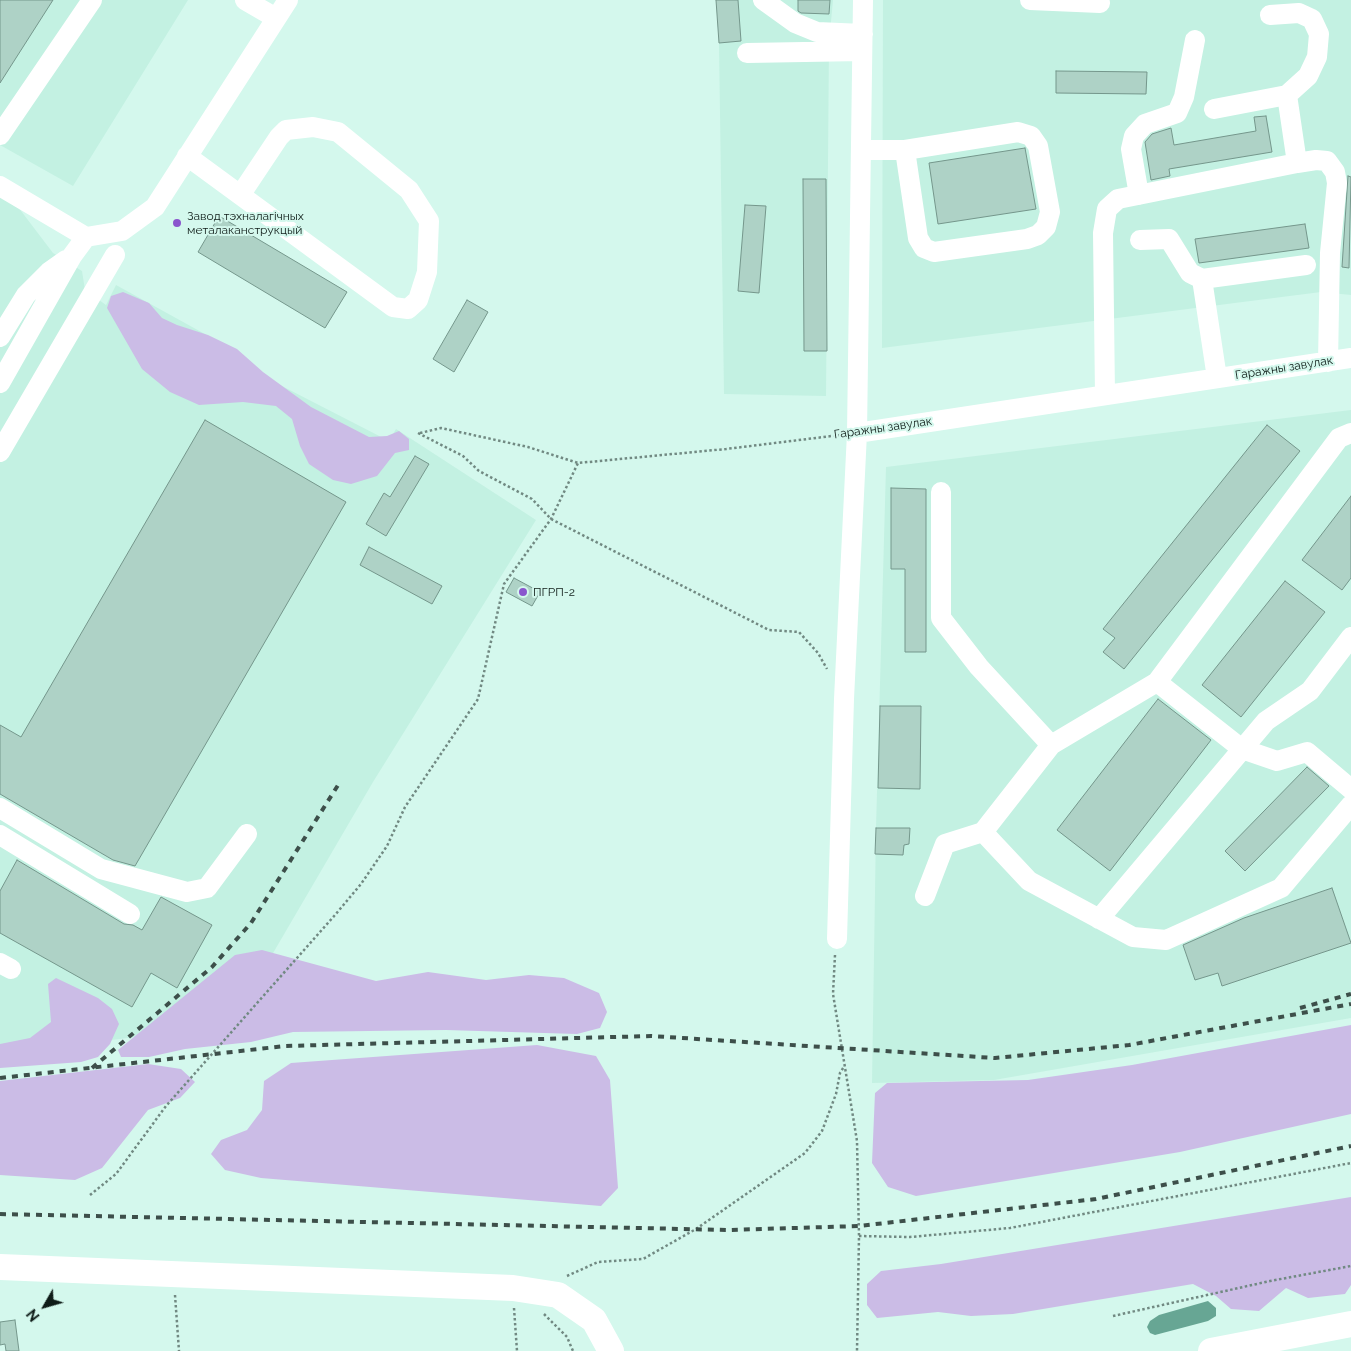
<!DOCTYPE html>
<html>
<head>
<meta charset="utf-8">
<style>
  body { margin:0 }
  #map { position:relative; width:1351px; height:1351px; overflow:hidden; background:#d4f8ed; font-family:Raleway,sans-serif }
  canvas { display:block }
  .north { position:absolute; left:20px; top:1281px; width:50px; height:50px; -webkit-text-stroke:4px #d4f8ed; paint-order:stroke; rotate:232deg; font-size:14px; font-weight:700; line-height:20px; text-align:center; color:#0f1c18 }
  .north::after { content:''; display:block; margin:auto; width:18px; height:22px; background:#0f1c18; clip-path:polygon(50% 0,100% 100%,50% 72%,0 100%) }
</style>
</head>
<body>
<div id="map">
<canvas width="1351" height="1351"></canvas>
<div class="north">N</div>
</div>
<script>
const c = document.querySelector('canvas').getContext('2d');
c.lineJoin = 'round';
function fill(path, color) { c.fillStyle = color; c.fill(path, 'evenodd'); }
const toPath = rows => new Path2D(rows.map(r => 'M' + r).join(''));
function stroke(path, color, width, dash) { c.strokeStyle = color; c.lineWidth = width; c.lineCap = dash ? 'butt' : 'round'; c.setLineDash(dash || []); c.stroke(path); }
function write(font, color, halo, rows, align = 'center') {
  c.font = font + ' Raleway,sans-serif'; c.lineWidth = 4; c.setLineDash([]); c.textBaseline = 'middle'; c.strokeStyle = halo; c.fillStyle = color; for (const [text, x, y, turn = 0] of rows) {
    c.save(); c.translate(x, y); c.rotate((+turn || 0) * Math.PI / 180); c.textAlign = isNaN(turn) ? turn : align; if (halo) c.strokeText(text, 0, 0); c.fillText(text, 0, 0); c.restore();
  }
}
fill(toPath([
  [0,0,188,0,73,186,0,145],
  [716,0,833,0,829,43,826,396,724,394,719,43],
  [883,0,1351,0,1351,295,1321,292,882,348],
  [0,195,15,203,53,253,82,271,85,290,106,305,116,285,243,355,239,364,389,441,396,429,536,520,373,782,231,1025,0,1054],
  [1351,410,1351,1018,994,1080,872,1083,876,828,886,467]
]), '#c3f1e2');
fill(toPath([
  [123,292,149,303,162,318,177,325,208,335,237,349,263,372,311,407,369,437,387,436,399,431,409,439,409,450,395,453,377,476,351,484,333,480,309,464,300,446,292,419,276,406,243,402,199,405,170,392,142,369,107,308,111,296],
  [262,950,376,981,428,972,486,980,529,975,564,978,599,993,607,1012,600,1028,577,1034,446,1030,293,1032,251,1042,185,1049,149,1057,121,1057,118,1050,235,955],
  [56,978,98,998,112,1009,119,1024,110,1044,98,1057,81,1062,0,1068,0,1044,30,1038,51,1022,48,984],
  [1351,1025,1351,1114,1180,1152,916,1196,888,1187,872,1163,875,1093,887,1083,1028,1080,1132,1065],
  [537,1045,596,1056,610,1080,618,1188,601,1206,261,1178,225,1170,211,1154,221,1140,247,1130,262,1110,264,1081,291,1063],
  [148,1064,181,1069,195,1082,180,1098,148,1110,102,1168,75,1180,0,1175,0,1081],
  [1351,1197,1351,1285,1345,1294,1308,1298,1286,1288,1259,1311,1231,1309,1216,1296,1193,1284,1013,1314,971,1316,938,1312,877,1318,867,1305,867,1284,881,1271,941,1264]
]), '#cbbce6');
fill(toPath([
  [1208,1301,1216,1308,1216,1316,1208,1321,1155,1335,1150,1333,1147,1327,1150,1321,1159,1315]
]), '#67a694');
const building = toPath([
  [0,0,53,0,0,83,0,0],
  [716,0,738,0,741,41,719,43,716,0],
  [798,0,830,0,829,14,801,13,798,11,798,0],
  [1056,71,1147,72,1146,94,1056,93,1056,71],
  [1266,116,1272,152,1169,169,1170,176,1151,180,1145,142,1152,134,1171,128,1174,145,1256,131,1254,117,1266,116],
  [1025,148,1036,209,938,224,929,163,1025,148],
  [1348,176,1351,177,1349,268,1342,267,1348,176],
  [803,179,826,179,827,351,804,351,803,179],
  [745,205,766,206,759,293,738,291,745,205],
  [219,216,347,292,325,328,198,252,219,216],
  [1305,224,1309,248,1199,263,1195,239,1305,224],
  [467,300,488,312,454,372,433,359,467,300],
  [205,420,346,502,135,866,113,860,0,794,0,725,21,737,205,420],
  [1267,425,1300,451,1124,669,1103,652,1115,638,1103,629,1267,425],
  [415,456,429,464,386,536,366,524,384,493,390,497,415,456],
  [891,488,926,489,926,652,905,652,905,569,891,569,891,488],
  [1351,496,1351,578,1342,590,1302,560,1351,496],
  [369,547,442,586,432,604,360,565,369,547],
  [514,578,540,592,532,606,506,592,514,578],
  [1285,581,1325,612,1241,717,1202,685,1285,581],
  [1158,699,1211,740,1110,871,1057,830,1158,699],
  [880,706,921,706,920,789,878,788,880,706],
  [1307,767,1329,786,1245,871,1225,851,1307,767],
  [876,828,910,828,909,844,904,845,903,855,875,854,876,828],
  [17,860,124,924,133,925,142,930,161,897,212,925,177,988,151,973,132,1007,0,933,0,891,17,860],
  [1332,888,1351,943,1222,986,1218,973,1195,980,1183,945,1244,918,1332,888],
  [15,1320,19,1351,6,1351,5,1344,0,1345,0,1322,15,1320]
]);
fill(building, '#aed2c6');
stroke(building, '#75978c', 1);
stroke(toPath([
  [418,433,463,456,479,471,532,499,551,519,769,630,799,632,818,653,827,669],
  [420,433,441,428,528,447,578,463,726,449,840,435],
  [835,955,833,994,857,1141,859,1236,857,1351],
  [90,1195,116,1174,166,1106,335,915,361,884,387,846,405,807,478,699,504,584,551,519,578,463],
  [859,1236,910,1237,1010,1228,1351,1163],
  [567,1276,598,1262,643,1259,696,1229,805,1153,822,1131,836,1094,840,1073,845,1065],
  [175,1295,179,1351],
  [514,1308,517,1351],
  [544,1314,567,1337,573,1351],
  [1113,1316,1270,1281,1351,1266]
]), '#718982', 2.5, [2.5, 2.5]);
stroke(toPath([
  [245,0,276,18],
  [763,0,795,23,817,32,863,34],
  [1030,0,1100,3],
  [1270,15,1299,13,1312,19,1319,34,1317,57,1308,76,1287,95],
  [747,53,862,51],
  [0,135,92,0],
  [861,150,905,150,1018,132,1031,136,1038,146,1050,212,1046,227,1038,235,1027,239,934,252,924,248,918,238,905,150],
  [187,156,393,307,408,309,418,300,427,272,429,221,409,190,338,132,313,127,286,130,279,137,241,194],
  [1297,163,1316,160,1327,161,1335,172,1337,183,1330,253,1328,362],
  [0,186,86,237],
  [1139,195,1131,149,1134,136,1145,124,1177,113,1184,97,1195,40],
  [1140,240,1169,239,1190,273,1202,279],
  [0,337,26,295,49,272,66,260],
  [1217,378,1202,279,1306,265],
  [0,383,72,256,86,237,122,231,155,207,288,0],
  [1105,395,1103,233,1107,209,1118,199,1297,163,1287,95,1214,109],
  [857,433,1351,358],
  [0,452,115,255],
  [941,492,941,618,979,667,1051,745,983,832],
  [1157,682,1242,749,1277,761,1307,752,1351,789],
  [1051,745,1157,682,1339,438,1351,433],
  [0,808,101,869,187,892,207,888,247,834],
  [0,835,130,914],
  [925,896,945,844,983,832,1029,881,1133,937,1166,940,1281,888,1351,805],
  [1099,919,1266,721,1310,691,1351,637],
  [837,939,844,699,857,433,863,0],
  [0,963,11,969]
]), '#fff', 20);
stroke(toPath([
  [0,1267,513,1288,558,1295,594,1320,611,1351],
  [1211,1351,1351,1324]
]), '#fff', 26);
stroke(toPath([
  [1300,1008,1351,994],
  [92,1068,212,967,251,923,340,782],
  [0,1078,285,1046,651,1036,995,1058,1129,1045,1351,1004],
  [0,1214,729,1230,859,1226,1096,1199,1351,1146]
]), '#3d4f4a', 4, [6, 6]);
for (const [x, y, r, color] of [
  [177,223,5,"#8a55cd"],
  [523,592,5,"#8a55cd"]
]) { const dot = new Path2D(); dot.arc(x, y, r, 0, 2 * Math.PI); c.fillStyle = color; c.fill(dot); stroke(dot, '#d4f8ed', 2); }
write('12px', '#0f1c18', '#d4f8ed', [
  ["Завод тэхналагічных",187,216],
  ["металаканструкцый",187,230],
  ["ПГРП-2",533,592]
], 'left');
write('12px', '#0f1c18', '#d4f8ed', [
  ["Гаражны завулак",1284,368,-9],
  ["Гаражны завулак",883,428,-8]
]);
</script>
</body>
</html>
